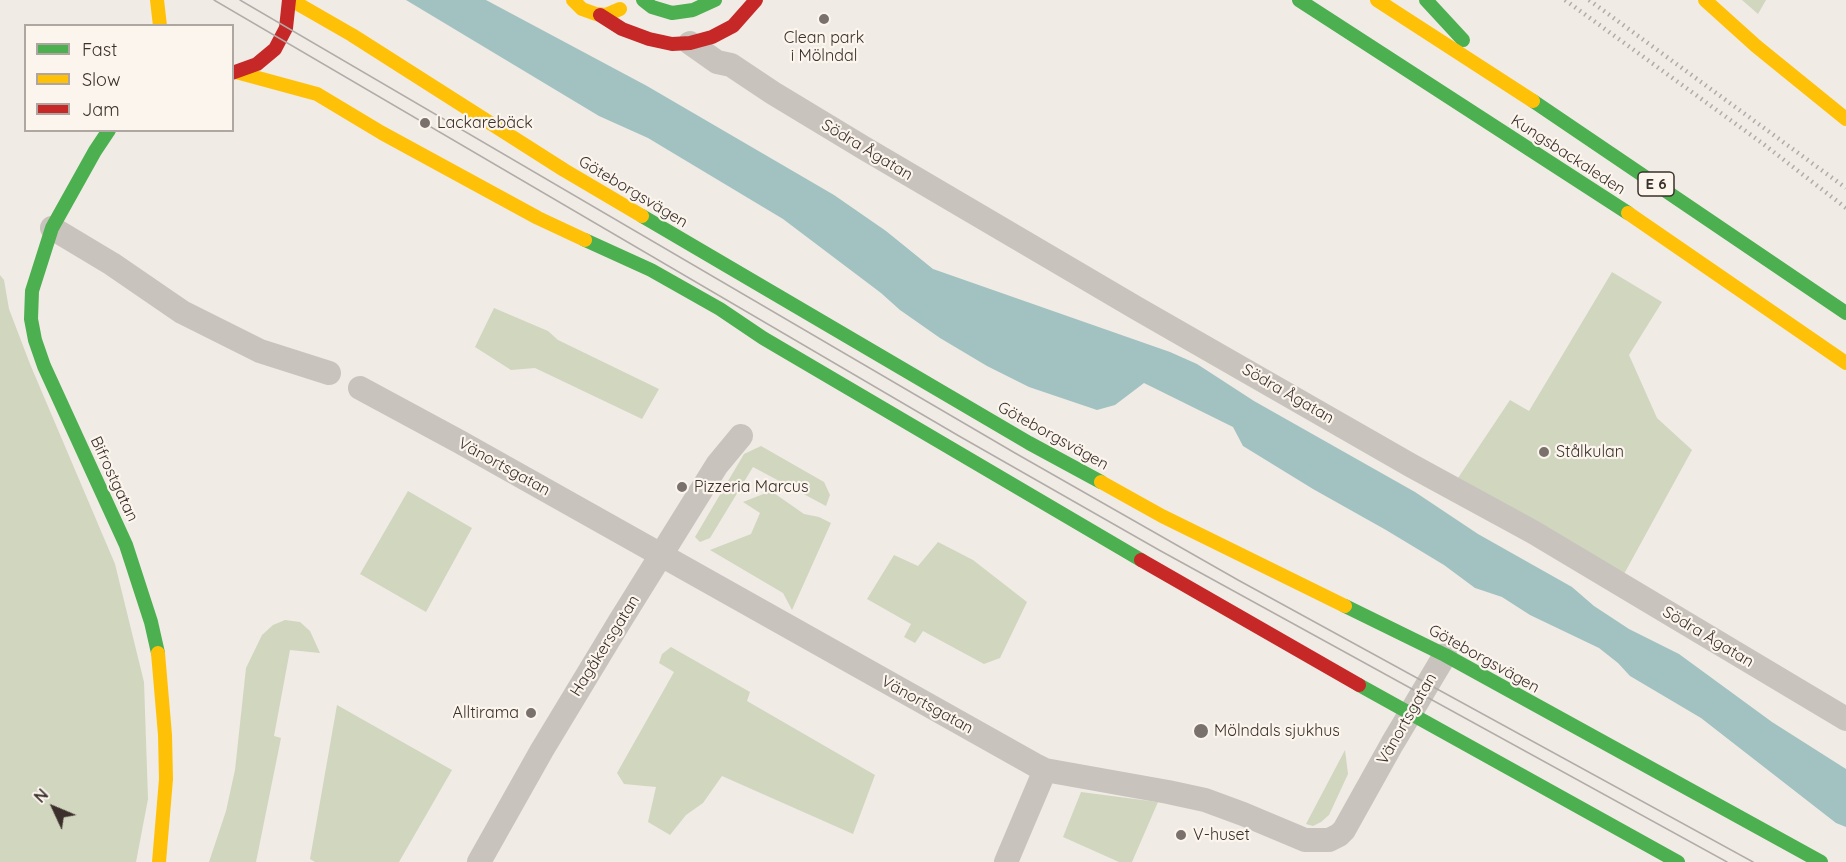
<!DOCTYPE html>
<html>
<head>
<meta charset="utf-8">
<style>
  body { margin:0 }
  #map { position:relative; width:1846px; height:862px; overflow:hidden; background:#f0ebe5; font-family:Quicksand,sans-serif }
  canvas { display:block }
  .legend { position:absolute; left:24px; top:24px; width:210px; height:108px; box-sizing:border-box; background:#fbf5ee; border:2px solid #aea6a0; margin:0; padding:8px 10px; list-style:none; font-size:18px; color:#3b302b }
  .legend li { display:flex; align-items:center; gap:12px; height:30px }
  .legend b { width:30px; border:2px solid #aea6a0 }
  .north { position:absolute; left:24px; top:778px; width:60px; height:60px; -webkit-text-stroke:4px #fbf5ee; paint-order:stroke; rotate:314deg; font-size:16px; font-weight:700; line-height:24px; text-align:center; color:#3b302b }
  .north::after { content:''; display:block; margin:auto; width:21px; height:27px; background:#3b302b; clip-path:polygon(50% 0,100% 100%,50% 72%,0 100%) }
</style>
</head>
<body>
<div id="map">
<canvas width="1846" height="862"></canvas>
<ul class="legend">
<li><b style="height:8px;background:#4caf50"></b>Fast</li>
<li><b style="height:8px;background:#ffc107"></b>Slow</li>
<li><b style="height:8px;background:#c62828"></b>Jam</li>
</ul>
<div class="north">N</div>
</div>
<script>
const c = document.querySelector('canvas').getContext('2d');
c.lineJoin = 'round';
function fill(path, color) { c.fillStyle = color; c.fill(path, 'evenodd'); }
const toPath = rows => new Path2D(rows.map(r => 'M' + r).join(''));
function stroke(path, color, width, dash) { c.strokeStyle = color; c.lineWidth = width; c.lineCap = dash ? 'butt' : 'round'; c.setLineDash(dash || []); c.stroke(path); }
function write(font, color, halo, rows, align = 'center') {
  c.font = font + ' Quicksand,sans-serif'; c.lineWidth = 4.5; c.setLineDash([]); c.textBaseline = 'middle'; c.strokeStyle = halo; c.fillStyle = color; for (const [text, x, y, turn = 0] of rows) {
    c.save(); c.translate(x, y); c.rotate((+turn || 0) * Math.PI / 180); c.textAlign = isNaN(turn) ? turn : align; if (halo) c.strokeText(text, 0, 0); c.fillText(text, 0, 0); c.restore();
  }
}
fill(toPath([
  [1742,0,1766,0,1758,14],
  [1612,272,1662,302,1629,355,1657,418,1692,450,1624,574,1458,478,1510,400,1529,411],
  [0,275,4,280,9,309,30,364,115,564,144,682,148,799,136,862,0,862],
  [494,308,548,331,558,340,659,389,642,419,535,368,511,370,475,347],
  [761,446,824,482,830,495,826,506,753,467,710,538,700,542,695,537,744,454],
  [408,491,472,528,426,612,360,574],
  [771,491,804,514,819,517,831,523,792,610,783,593,710,550,751,534,760,513,743,502],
  [938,542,973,560,1027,602,1000,658,984,664,923,631,915,643,904,637,911,624,867,599,894,555,918,566],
  [285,620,300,622,310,631,320,653,290,650,274,736,281,738,256,862,209,862,226,811,235,770,246,668,262,635,273,625],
  [671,647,750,692,747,701,875,775,853,834,722,776,703,803,686,815,670,835,648,822,656,787,624,784,617,773,674,672,659,663,662,654],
  [337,705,452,770,399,862,315,862,310,859],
  [1345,750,1348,774,1329,815,1321,822,1313,826,1306,824],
  [1081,792,1158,802,1132,862,1119,862,1063,837]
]), '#d1d6bf');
fill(toPath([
  [406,0,486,0,647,86,834,195,886,231,933,269,1170,352,1197,364,1254,401,1415,492,1478,534,1572,587,1594,606,1629,629,1679,654,1772,722,1846,769,1846,827,1836,823,1701,718,1630,676,1618,663,1599,648,1530,615,1502,597,1475,588,1444,565,1386,530,1313,489,1243,446,1233,427,1144,383,1115,405,1097,410,1029,387,987,366,940,338,900,310,881,293,783,219,648,138,599,116]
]), '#a1c2c1');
stroke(toPath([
  [690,43,717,62,731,65,773,93,864,148,1138,309,1412,466,1533,532,1846,719],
  [52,228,112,264,182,312,260,351,329,373],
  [360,388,460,442,1035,765,1045,770,1168,792,1205,800,1243,814,1305,840,1329,840,1339,835,1344,830,1392,744,1445,655],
  [479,862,542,750,620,621,717,465,741,436],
  [1006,862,1045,770]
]), '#c9c3be', 24);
stroke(toPath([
  [643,0,652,7,672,13,693,10,715,0],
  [1299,0,1628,213],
  [1426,0,1463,40],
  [1533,101,1846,313],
  [109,130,95,151,52,228,32,291,31,319,35,340,44,366,126,545,151,622,158,653],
  [642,216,1029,443,1101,482],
  [585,240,651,270,720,309,763,338,1141,560],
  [1345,606,1445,655,1821,862],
  [1359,685,1678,862]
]), '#4caf50', 14);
stroke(toPath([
  [157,0,160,26],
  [291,0,352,35,564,170,642,216],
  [573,0,582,9,596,14,606,15,620,9],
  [1377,0,1533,101],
  [1705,0,1756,46,1846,119],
  [236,72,317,94,382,133,538,218,585,240],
  [1628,213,1846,363],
  [1101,482,1162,516,1345,606],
  [158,653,165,735,166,779,159,862]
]), '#ffc107', 14);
stroke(toPath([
  [600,15,622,29,649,39,672,44,690,43,712,37,733,26,756,0],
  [232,73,257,64,275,49,286,28,289,0],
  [1141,560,1359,685]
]), '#c62828', 14);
stroke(toPath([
  [214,0,959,436,1159,550,1727,862],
  [240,0,1015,453,1238,580,1753,862]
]), '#b1aca8', 1.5);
stroke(toPath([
  [1565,0,1762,143,1846,208],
  [1589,0,1846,188]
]), '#b1aca8', 4.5, [1.5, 4.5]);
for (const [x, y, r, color] of [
  [824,19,6,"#7a716c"],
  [425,123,6,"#7a716c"],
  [1544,452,6,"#7a716c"],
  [682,487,6,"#7a716c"],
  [531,713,6,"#7a716c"],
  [1201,731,8,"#7a716c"],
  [1181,835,6,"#7a716c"]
]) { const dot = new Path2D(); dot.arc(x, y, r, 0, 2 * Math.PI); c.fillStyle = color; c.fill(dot); stroke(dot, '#fbf5ee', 2); }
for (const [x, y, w] of [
  [1656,184,36]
]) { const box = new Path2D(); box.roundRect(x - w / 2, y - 12, w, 24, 4.5); c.fillStyle = '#fbf5ee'; c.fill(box); stroke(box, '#3b302b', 1.5); }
write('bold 15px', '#3b302b', null, [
  ["E 6",1656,184]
]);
write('16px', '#3b302b', '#fbf5ee', [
  ["Clean park",824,38,"center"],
  ["i Mölndal",824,56,"center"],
  ["Lackarebäck",437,123],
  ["Stålkulan",1556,452],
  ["Pizzeria Marcus",694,487],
  ["Alltirama",519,713,"right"],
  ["Mölndals sjukhus",1214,731],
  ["V-huset",1193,835]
], 'left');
write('16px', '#3b302b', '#fbf5ee', [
  ["Södra Ågatan",867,150,31],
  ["Kungsbackaleden",1568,155,33],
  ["Göteborgsvägen",633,192,31],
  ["Södra Ågatan",1288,394,30],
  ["Göteborgsvägen",1053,436,29],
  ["Vänortsgatan",504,467,29],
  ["Bifrostgatan",114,479,65],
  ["Södra Ågatan",1708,637,31],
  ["Hagåkersgatan",605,646,-58],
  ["Göteborgsvägen",1484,659,29],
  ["Vänortsgatan",927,705,29],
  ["Vänortsgatan",1407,719,-60]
]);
</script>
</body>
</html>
